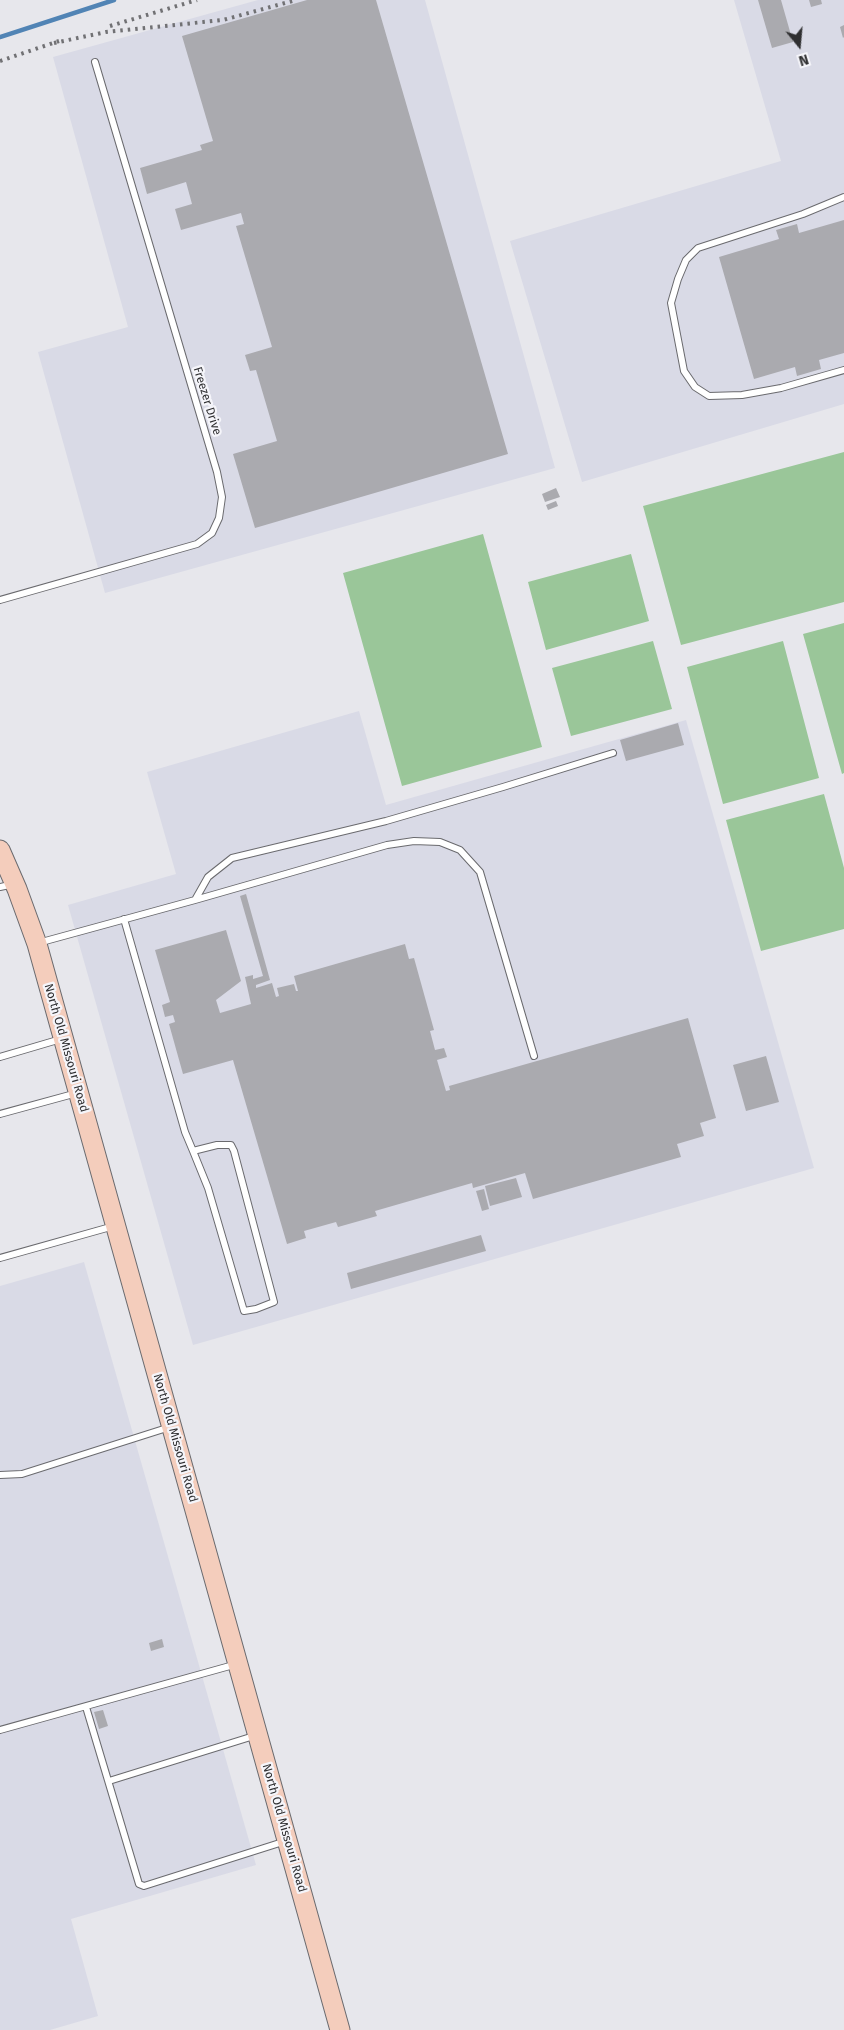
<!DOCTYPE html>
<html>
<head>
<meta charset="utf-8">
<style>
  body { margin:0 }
  #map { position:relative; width:844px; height:2030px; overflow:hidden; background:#e7e7ec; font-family:"Fira Sans",sans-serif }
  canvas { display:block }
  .north { position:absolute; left:774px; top:20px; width:50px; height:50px; -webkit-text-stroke:4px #f5f5fa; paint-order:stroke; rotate:163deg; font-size:14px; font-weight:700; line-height:20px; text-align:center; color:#2f2f31 }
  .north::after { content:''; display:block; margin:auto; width:18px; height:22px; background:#2f2f31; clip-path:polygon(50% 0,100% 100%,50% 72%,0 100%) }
</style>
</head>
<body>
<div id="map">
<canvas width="844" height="2030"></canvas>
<div class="north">N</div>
</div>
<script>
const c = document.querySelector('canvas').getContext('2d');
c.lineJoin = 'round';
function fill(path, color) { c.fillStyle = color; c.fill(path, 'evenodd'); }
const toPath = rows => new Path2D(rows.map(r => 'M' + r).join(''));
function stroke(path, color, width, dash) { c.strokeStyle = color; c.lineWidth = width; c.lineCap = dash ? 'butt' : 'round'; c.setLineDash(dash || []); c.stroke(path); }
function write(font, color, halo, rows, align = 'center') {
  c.font = font + ' "Fira Sans",sans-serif'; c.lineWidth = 4.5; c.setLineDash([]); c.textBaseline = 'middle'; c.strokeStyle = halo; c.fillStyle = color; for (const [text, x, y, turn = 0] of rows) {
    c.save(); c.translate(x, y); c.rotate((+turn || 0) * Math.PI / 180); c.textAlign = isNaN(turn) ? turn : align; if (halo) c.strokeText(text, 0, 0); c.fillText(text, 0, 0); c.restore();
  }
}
fill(toPath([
  [258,0,425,0,555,468,105,593,38,352,128,327,53,57],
  [734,0,844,0,844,404,582,482,510,241,781,161],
  [359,711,386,805,686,720,814,1168,193,1345,68,905,176,874,147,772],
  [84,1262,256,1865,71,1919,98,2016,50,2030,0,2030,0,1286]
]), '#d9dae6');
fill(toPath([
  [844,452,844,602,681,645,643,506],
  [483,534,542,747,402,786,343,573],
  [631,554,649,621,546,650,528,582],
  [844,623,844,773,842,774,803,634],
  [653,641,672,709,571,736,552,668],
  [783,641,819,778,723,804,687,667],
  [824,794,844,868,844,929,761,951,726,820]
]), '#9ac699');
stroke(toPath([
  [0,37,114,0]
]), '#5184b5', 4.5);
fill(toPath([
  [307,0,376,0,508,454,255,528,233,454,277,441,256,370,250,371,245,355,272,347,236,226,244,224,241,213,181,230,175,209,192,204,186,182,147,194,140,168,202,150,200,145,213,141,182,36],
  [758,0,781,0,793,42,772,48],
  [809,0,821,0,822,4,811,7],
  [844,25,844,37,843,38,840,27],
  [844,220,844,353,819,360,821,369,797,376,795,367,754,379,719,257,779,239,776,230,797,224,799,233],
  [556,488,560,497,545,502,542,494],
  [556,501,558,506,548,510,546,505],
  [678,723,684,745,626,761,620,740],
  [246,894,270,980,256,985,256,988,272,983,276,997,279,996,277,988,294,984,296,991,298,991,294,976,405,944,409,959,414,958,434,1030,430,1031,435,1050,444,1048,447,1057,437,1060,446,1091,450,1090,449,1086,688,1018,716,1118,700,1123,704,1136,677,1144,681,1157,533,1199,525,1173,473,1188,472,1183,375,1211,377,1216,338,1227,336,1222,304,1231,306,1238,287,1244,233,1060,183,1074,169,1024,175,1022,173,1015,165,1017,162,1005,170,1002,155,950,226,930,241,981,216,1000,220,1013,251,1004,245,977,253,975,253,979,263,976,240,896],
  [766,1056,779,1102,746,1111,733,1065],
  [516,1178,522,1197,490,1206,485,1186],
  [484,1189,489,1209,482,1211,476,1191],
  [481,1235,486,1251,351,1289,347,1273],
  [162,1639,164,1647,151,1651,149,1643],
  [103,1710,108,1726,99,1729,94,1712]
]), '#aaaaaf');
const service = toPath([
  [844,197,803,214,698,248,686,260,678,279,671,303,684,371,695,387,709,396,742,395,781,388,844,370],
  [0,600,197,544,212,533,219,518,222,497,217,472,95,62],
  [0,887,14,884],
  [195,900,387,845,414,841,440,842,460,850,480,872,534,1056],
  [124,919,185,1132,193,1151,208,1188,244,1311,256,1309,274,1302,234,1151,231,1145,217,1145,193,1151],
  [38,943,195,900,208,877,232,858,386,821,503,787,613,753],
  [0,1057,61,1039],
  [0,1114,77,1093],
  [0,1258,114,1226],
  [0,1475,22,1474,170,1427],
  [86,1707,139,1884,144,1886,286,1841],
  [0,1730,237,1664],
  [109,1781,257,1735]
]);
const secondary = toPath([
  [0,850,17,889,37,944,340,2030]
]);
stroke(service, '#6a6a6e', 8);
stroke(secondary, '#6a6a6e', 21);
stroke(service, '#fff', 6);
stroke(secondary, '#f4cdbc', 19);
stroke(toPath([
  [110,26,197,0],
  [54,43,106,32,223,20,296,0],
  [0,61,59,41]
]), '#717174', 4, [2.5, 5]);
write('12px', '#2f2f31', '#f5f5fa', [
  ["Freezer Drive",207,401,73],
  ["North Old Missouri Road",66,1048,74],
  ["North Old Missouri Road",175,1438,74],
  ["North Old Missouri Road",284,1828,74]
]);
</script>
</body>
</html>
